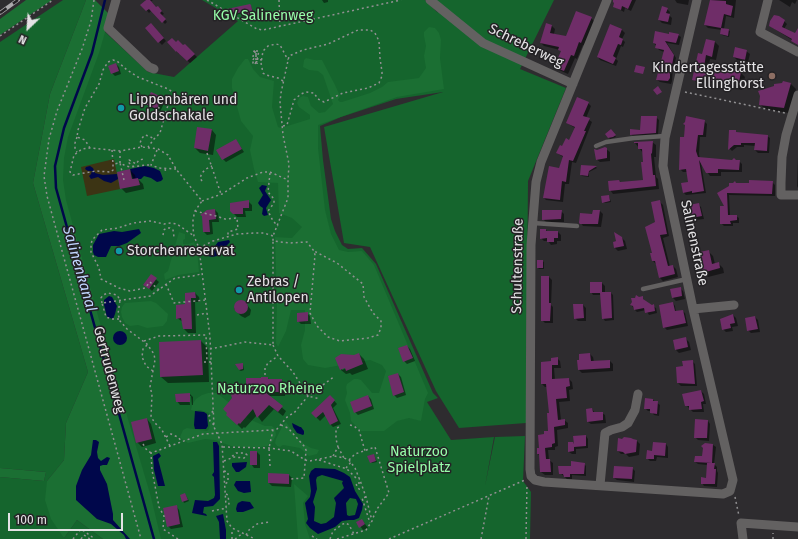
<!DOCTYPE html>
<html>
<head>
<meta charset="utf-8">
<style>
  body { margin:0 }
  #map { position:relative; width:798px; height:539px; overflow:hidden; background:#2e2c2f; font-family:"Fira Sans",sans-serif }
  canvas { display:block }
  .north { position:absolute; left:8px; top:8px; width:40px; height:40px; -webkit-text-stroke:3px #242225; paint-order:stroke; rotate:205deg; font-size:11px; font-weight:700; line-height:16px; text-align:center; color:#e4e3e5 }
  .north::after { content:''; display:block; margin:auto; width:14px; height:18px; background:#e4e3e5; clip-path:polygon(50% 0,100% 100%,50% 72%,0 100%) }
  .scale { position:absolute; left:8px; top:513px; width:115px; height:18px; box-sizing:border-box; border:2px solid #e4e3e5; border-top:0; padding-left:5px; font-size:12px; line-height:14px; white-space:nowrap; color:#e4e3e5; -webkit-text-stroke:3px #242225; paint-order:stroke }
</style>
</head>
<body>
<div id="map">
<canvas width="798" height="539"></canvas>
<div class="north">N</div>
<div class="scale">100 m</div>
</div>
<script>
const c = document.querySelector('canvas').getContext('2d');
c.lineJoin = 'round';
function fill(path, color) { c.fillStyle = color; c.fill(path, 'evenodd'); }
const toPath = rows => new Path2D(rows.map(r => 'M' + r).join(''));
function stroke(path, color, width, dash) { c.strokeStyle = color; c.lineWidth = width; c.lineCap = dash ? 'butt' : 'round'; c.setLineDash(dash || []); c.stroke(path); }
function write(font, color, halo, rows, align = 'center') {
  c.font = font + ' "Fira Sans",sans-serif'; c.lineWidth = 3; c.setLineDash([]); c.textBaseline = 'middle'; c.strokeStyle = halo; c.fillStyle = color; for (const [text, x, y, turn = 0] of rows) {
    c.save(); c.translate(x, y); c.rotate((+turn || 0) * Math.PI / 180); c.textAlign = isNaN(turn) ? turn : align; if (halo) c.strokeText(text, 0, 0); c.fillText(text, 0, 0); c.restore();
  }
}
fill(toPath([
  [63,0,86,0,50,94,33,183,88,372,66,423,64,460,47,481,64,538,77,520,103,539,0,539,0,477,44,481,46,472,0,468,0,42],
  [202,0,425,0,438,13,430,0,554,0,520,69,566,88,528,181,526,423,459,428,436,391,370,247,344,243,324,127,443,92,396,99,341,117,320,126,323,160,331,219,335,231,342,245,348,249,362,248,376,264,433,393,438,398,427,402,451,440,494,437,485,486,495,437,525,436,523,481,531,492,530,539,159,539,60,186,61,163,69,130,103,30,148,72,174,77,238,21]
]), '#15652d');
fill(toPath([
  [26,0,52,0,0,35,0,19],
  [86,0,95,0,110,15,99,53,68,137,64,158,63,180,66,200,105,341,151,497,161,539,103,539,77,520,64,538,51,519,45,500,47,481,64,460,66,423,88,372,33,183,50,94],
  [429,27,435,28,439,33,441,40,440,58,444,89,397,97,318,125,318,148,325,210,331,234,339,250,348,252,362,251,374,265,428,393,425,399,421,421,409,418,397,421,384,431,361,431,351,421,350,413,345,400,347,393,346,387,347,384,354,379,358,379,361,380,372,393,379,393,386,371,382,365,370,360,325,368,308,365,303,359,301,345,305,330,305,310,291,310,286,331,278,347,276,343,277,301,275,237,292,238,302,227,292,218,279,213,278,183,258,182,254,169,250,150,253,136,241,121,232,88,232,79,238,68,245,59,248,59,253,69,260,77,274,81,272,107,278,127,281,128,310,119,310,115,299,107,297,103,299,98,303,96,308,97,311,106,319,113,325,112,333,104,323,75,318,71,309,70,303,67,304,60,306,58,314,60,322,60,335,85,340,96,338,100,340,102,342,102,370,93,382,87,388,82,419,78,426,68,424,56,426,46,424,36,424,32],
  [179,232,185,234,185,239,183,240,183,244,188,244,194,242,197,249,199,272,178,275,165,280,164,274,168,271],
  [151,301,156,303,168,314,167,321,163,326,147,328,138,325,130,326,125,323,122,317,121,312,122,307,125,303],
  [208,393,217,393,249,419,265,426,272,426,275,429,276,435,273,441,267,446,256,448,231,446,215,440,205,439,188,443,183,440,180,437,183,430,187,428,207,431,209,429,211,419,209,413,200,410,194,411,191,410,192,405,196,399,202,395],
  [286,422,294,434,304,444,311,448,319,450,317,454,309,456,300,448,283,445,280,447,277,446,275,443,276,439,282,427],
  [0,468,46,472,44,481,0,477],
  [294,484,308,496,303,503,305,524,310,539,298,539]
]), '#1b6f33');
fill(toPath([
  [114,159,120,189,87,196,81,167]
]), '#3c3414');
fill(toPath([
  [90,166,93,168,95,173,103,175,117,174,118,179,111,183,104,181,98,177,91,179,89,176,91,174,92,171,88,171,85,169,86,167],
  [145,166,154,168,160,171,162,176,163,179,161,181,157,182,151,178,144,176,141,179,133,179,130,169],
  [262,185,267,186,265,191,271,200,266,208,268,215,264,216,262,214,263,208,260,206,258,203,263,195,259,188],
  [139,229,141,233,127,243,119,246,111,246,106,257,98,257,94,255,93,252,93,245,99,234,114,231,122,232],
  [229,240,230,242,217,256,212,257,208,256,208,252,211,251,218,242],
  [109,296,112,297,117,306,115,314,113,319,107,317,104,305,104,300],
  '113 338a7 7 0 1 1 14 0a7 7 0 1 1-14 0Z',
  [195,411,204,412,207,414,208,426,206,429,195,429,194,425],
  [292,423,300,427,301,427,304,431,304,434,303,435,297,433,293,427],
  [93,440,96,440,99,442,97,452,98,458,101,461,107,457,110,458,107,465,103,465,100,466,100,470,107,484,113,514,113,520,130,539,126,539,124,535,111,524,97,519,76,500,76,486,82,470,91,455],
  [213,442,217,442,219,446,220,499,213,506,204,507,203,513,206,514,207,516,192,513,195,500,208,501,214,498,215,495,214,477,212,475,214,472],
  [159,453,161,456,158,459,165,486,158,486,154,470,153,456],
  [247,462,246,467,239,472,236,472,232,466,232,463],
  [315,468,335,469,344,473,350,477,355,491,363,504,362,510,359,518,354,520,349,520,342,521,335,527,318,534,310,528,306,523,308,519,305,503,310,497,311,491,309,476,311,471],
  [322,475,343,481,342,483,344,488,334,498,336,503,334,517,326,523,321,524,314,521,315,507,313,502,317,489,316,480,317,477],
  [350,498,356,499,358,504,355,515,349,516,347,515,346,503],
  [236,481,250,481,251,492,244,493,238,491,234,485],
  [242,501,250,502,254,508,243,512,237,512,236,509,237,505,238,503],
  [223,514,226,530,226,539,220,539,219,522,216,516]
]), '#00074b');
fill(toPath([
  [145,0,153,0,150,2,156,9,158,7,164,14,162,15,167,22,165,24,152,10,149,13,142,5,146,1],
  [322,0,328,0,328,2,324,3],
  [619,0,636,0,631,11,625,8,624,12,615,7],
  [675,0,689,0,688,5,677,3],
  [711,0,736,0,734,18,726,16,724,29,730,31,729,37,722,35,721,34,722,30,708,28,705,25],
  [779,0,797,0,795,4,792,2,790,7],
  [251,6,254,15,245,17,243,13,236,15,229,10],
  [667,9,670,12,669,15,672,18,671,25,662,23,659,20],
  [591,18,595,22,585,46,583,45,577,59,575,58,568,74,559,70,555,67,562,52,560,50,544,46,541,43,546,24,552,26,555,29,554,34,566,37],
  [784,21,787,24,784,29,798,35,798,45,792,40,770,26],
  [610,25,622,30,625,33,622,39,625,42,623,47,621,46,616,59,618,61,616,66,600,60,598,57],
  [154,27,166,41,162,45,146,28],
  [678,35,681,37,679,45,667,43,676,58,674,67,673,67,672,81,671,84,660,82,657,80,664,52,659,50,654,43],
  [706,40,715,42,719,46,716,60,710,59,708,69,741,73,745,77,742,90,706,82,705,85,697,83,693,79,703,55],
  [168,42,183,47,185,45,197,57,190,63,180,54,179,54],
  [746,51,750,54,748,62,737,60,734,57],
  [116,64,119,67,121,74,115,76,112,73],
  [783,82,791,84,796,89,789,113,765,109,760,104,783,84],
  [162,98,165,101,160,112,149,107,146,104],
  [588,103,591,106,586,118,592,122,576,163,572,162,569,184,565,184,563,202,546,200,544,198,559,169,563,157,557,153,570,141,575,128,567,123],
  [656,117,659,120,658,135,634,137,631,134,641,131],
  [704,121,707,124,706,137,700,137,699,154,700,159,739,161,742,164,742,172,721,172,721,176,710,176,701,163,706,193,686,195,683,192,689,183,687,172,683,172,680,169,685,138],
  [198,128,212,130,216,135,213,155,200,153,195,148],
  [611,130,616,137,610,139,608,137],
  [730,131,737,133,767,136,770,138,769,153,758,153,755,150,756,146,744,145,744,147,737,147,732,151,730,149],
  [236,140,244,152,226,162,223,159],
  [652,142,656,145,656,157,654,157,656,177,658,179,659,189,613,194,610,190,619,181,622,183,644,181,643,153,635,143],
  [606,149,610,152,610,161,600,162,596,159],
  [798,157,798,188,797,186],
  [582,166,596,167,597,168,589,172,589,177,582,176,581,175],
  [130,170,135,175,136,180,138,179,143,184,144,189,126,193,121,188],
  [772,182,775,185,775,196,729,195,730,216,736,216,739,218,739,223,733,223,733,226,724,226,721,223,725,207,718,193,736,184],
  [609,196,611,202,605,203,603,202],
  [249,202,252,205,252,211,245,211,246,217,237,217,233,213],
  [660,202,663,205,669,236,663,238,670,267,673,266,676,269,678,277,663,281,660,278,656,264,653,261,656,222],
  [698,204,701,207,704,219,695,220,692,217],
  [215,210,218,213,219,222,212,222,213,234,207,235,204,232,203,217],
  [561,211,564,214,564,222,546,222,543,219],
  [600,211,603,214,601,227,583,226,580,222],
  [546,230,548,232,558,232,561,235,561,241,557,241,557,244,551,245,548,241,544,241,541,238],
  [622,238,625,241,627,249,618,251,615,248,614,242],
  [708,251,713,256,715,264,718,263,723,268,724,273,708,277,703,272],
  [542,261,544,262,544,269,539,269,538,268],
  [152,276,159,282,152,291,148,287],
  [549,277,552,280,551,305,553,307,553,323,545,323,542,320],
  [591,283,602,283,605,286,605,293,611,293,613,295,614,320,605,321,603,318,601,295,593,295,591,292],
  [680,288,683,291,685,299,676,301,673,298],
  [186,293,195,293,199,297,200,302,195,302,196,333,188,333,184,329,183,322,177,318,186,305],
  [642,297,645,302,656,308,657,313,649,315,646,310,637,312,634,309,631,304,639,298],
  [240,301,245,302,251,310,250,315,245,318,241,316,234,309,236,304],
  [673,303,675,306,676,312,682,311,685,313,688,326,667,330,664,327],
  [583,305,586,308,586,321,578,321,575,318],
  [307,313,310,316,311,324,301,324,298,321],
  [733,315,736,318,738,326,732,327,733,331,726,332,723,329],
  [755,317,758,320,760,332,751,333,748,330],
  [686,339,689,342,691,350,679,353,676,350,674,341],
  [201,341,208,348,209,382,168,383,161,377],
  [407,346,410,349,415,361,407,364,404,361],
  [359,354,364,359,368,369,352,375,350,373,346,374,341,370,336,358,341,355,354,356],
  [349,365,350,367,342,370,342,368],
  [590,354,593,357,594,362,610,361,613,364,613,371,582,373,579,370,578,361],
  [557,358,560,361,561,368,554,368,555,380,569,379,572,382,573,389,569,390,570,401,559,402,561,420,564,420,568,423,568,428,557,430,558,446,555,447,555,450,548,450,549,460,553,463,553,475,545,475,541,472,540,456,538,454,545,435,549,432,550,413,547,387,545,387,542,384,552,362],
  [692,361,695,364,697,386,681,386,678,383,684,367],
  [243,364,244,370,241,371,239,370],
  [398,374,401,377,406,395,397,398,394,395],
  [268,378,269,380,281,380,286,385,285,396,268,396,286,411,283,416,274,409,262,422,257,415,245,428,244,427,242,429,232,419,246,395],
  [701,391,704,394,706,404,703,404,704,412,693,412,686,405],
  [190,394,193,397,193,405,192,405,191,396,189,396,190,405,180,405,177,401],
  [330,396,337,404,333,408,341,424,333,427,330,424,326,415,320,421,312,413],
  [368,396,371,399,374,409,358,415,355,412],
  [653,400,660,405,659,416,654,415,651,411,648,411,645,408],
  [592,409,595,413,602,413,605,415,606,423,591,424,588,422],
  [147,419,151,424,156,443,142,447,137,442],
  [708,421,710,424,709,441,698,440,695,437],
  [586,436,588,439,588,448,576,449,576,454,572,454,569,452,573,443,575,444],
  [637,441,640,444,639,455,629,457,626,454,621,454,618,451],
  [666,444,668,447,668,458,657,457,656,461,650,461,647,458,653,452],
  [705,444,713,445,716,447,714,464,717,467,717,471,718,473,717,487,704,486,702,483,707,479,707,465,698,464,695,462,703,457],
  [257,452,260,455,260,468,254,468,251,464],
  [374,455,377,462,372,463,371,462],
  [584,464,586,466,586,476,572,475,572,479,567,479,560,473,572,467],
  [632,468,635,471,634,482,617,480,614,478],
  [289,475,292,478,291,487,272,486,269,483],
  [185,494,189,501,184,503,181,496],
  [176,506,179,510,183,527,171,529,168,526],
  [362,520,368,528,363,530,357,522]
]), '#0007');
stroke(toPath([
  [105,0,92,53,64,128,55,166,56,188,154,539]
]), '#00074b', 2.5);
fill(toPath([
  [146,0,150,0,156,7,158,6,162,11,160,13,166,19,162,23,149,9,146,11,140,5],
  [613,0,632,0,628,9,622,6,621,10,613,7,614,3,613,2],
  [710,0,726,1,726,4,733,6,731,16,724,14,721,28,704,25],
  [250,4,251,5,253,14,243,16,242,12,234,14,227,9],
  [662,6,668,8,666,13,670,14,668,22,658,20],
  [576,11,592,17,581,43,579,42,574,56,571,55,564,71,554,67,561,51,558,50,559,47,540,43,546,23,552,25,550,33,566,36],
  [774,15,779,16,785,20,782,27,795,33,798,28,798,45,791,41,792,39,769,26,770,21],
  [151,23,164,38,158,43,145,28],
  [610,24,622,29,619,37,623,39,621,45,618,44,613,56,616,58,613,64,597,57],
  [721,28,729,29,728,36,720,34],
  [655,31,669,34,669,32,679,34,676,43,665,41,674,55,672,65,670,65,670,78,668,81,656,80,664,50,655,48,656,44,653,43],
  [172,38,176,42,178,40,183,45,185,44,195,54,187,61,176,51,176,52,167,42],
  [706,39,715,41,712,57,706,55,704,67,715,69,716,66,741,72,738,87,702,79,701,82,692,80,698,53,702,54],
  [735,47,747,50,745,60,733,57],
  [116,63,119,71,111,74,108,66],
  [636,65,645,67,643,74,634,72],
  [783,81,791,83,784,108,759,105,760,96,758,91,774,86,774,84,782,83],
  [658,86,662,92,657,95,653,90],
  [151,92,162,97,157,109,145,104],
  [577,97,589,102,583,116,590,118,584,131,586,131,573,161,569,160,566,182,562,181,560,200,543,198,549,166,559,168,563,156,556,153,560,145,562,146,566,138,569,140,575,127,566,123],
  [641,116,657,116,656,133,630,135,630,129,640,130],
  [686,116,705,120,703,135,698,135,696,151,698,157,732,160,734,158,736,160,740,160,739,170,718,169,718,173,706,173,699,160,704,191,692,193,692,191,683,193,681,183,688,182,686,169,679,170,680,137,684,137,685,125,683,124,685,122],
  [197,127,212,129,208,151,194,148],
  [611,129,616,135,613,137,608,138,605,134],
  [729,130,736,130,736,132,768,135,767,151,754,150,755,143,741,143,741,145,734,145,728,150],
  [236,139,242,149,222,160,216,150],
  [653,141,652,153,651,154,653,175,655,175,656,186,609,191,608,181,619,180,620,182,643,180,641,162,643,162,642,149,638,149,638,143,634,143,634,142],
  [605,147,607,148,607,158,596,160,594,149,597,150],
  [581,165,597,166,589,171,588,176,580,175],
  [130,169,132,179,138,178,140,185,120,189,117,172],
  [749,180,773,181,772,194,727,193,728,215,737,215,737,220,730,221,731,224,720,224,720,206,724,206,717,193,729,186,729,183,733,183,735,181,736,183,749,183],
  [609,195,610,201,602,203,601,196],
  [249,200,249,208,243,208,243,214,233,214,230,211,230,203],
  [660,200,667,234,660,235,668,266,673,265,675,274,659,278,655,261,652,261,650,253,652,253,645,227,655,222,651,202],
  [699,203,702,216,691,218,689,205],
  [215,209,216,219,209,220,210,232,203,232,202,216,200,215,207,210],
  [542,210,562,210,561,219,542,220],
  [593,210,600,210,598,224,580,224,579,223,580,213,592,214],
  [540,229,546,229,546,231,558,231,558,238,554,238,554,242,547,242,547,238,540,239],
  [614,232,622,237,624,246,614,248,613,242,616,241],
  [709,250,712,264,719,262,720,268,702,273,699,259,701,258,700,252],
  [537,260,543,260,543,268,537,268],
  [151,274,157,278,149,289,143,285],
  [541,276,549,276,549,303,551,303,550,321,541,321],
  [590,282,602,282,602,292,611,292,612,318,602,319,600,293,590,293],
  [681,287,682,296,672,298,670,289],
  [195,292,196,298,191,298,192,329,183,329,181,318,176,319,176,305,185,304,185,293],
  [636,295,639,297,643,296,643,299,652,305,654,304,655,311,645,313,644,308,634,310,633,306,630,305,632,302,631,298,635,298],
  '234 307a7 7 0 1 1 14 0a7 7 0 1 1-14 0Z',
  [673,302,675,311,683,310,686,323,663,328,659,305],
  [573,304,583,304,584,318,574,319],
  [308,312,308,321,297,322,297,313],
  [733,314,735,323,730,324,731,328,722,330,720,319],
  [755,316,758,329,747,331,745,318],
  [686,337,688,347,675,350,673,340],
  [201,340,203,375,160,377,159,342],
  [407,345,413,358,403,362,398,348],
  [359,353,363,364,346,371,345,368,340,370,335,358,341,354,354,355],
  [590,353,591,361,610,360,610,368,578,370,577,360,579,360,579,354],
  [558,357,558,365,552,365,552,379,569,378,570,386,566,387,567,398,556,399,558,420,565,419,565,425,554,427,555,443,552,444,552,447,545,448,546,459,550,459,551,472,540,472,539,454,537,454,537,448,539,448,538,435,544,434,544,431,548,431,547,413,549,413,546,384,541,384,541,362,551,361,551,358],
  [693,360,695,384,677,383,676,367,683,366,682,361],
  [243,363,243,369,239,370,235,364],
  [398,373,404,392,393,396,388,376],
  [261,377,268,377,268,379,282,379,281,392,265,392,283,406,278,412,269,405,257,418,253,409,240,424,239,423,237,425,226,415,227,413,223,409,232,398,231,395,237,392,246,394,246,378,261,378],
  [701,390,704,401,701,402,702,409,689,410,689,406,685,406,682,394],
  [190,393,190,402,176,402,175,394],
  [330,395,335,400,331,405,338,421,330,425,323,412,316,418,311,413],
  [368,395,372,406,354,413,350,402],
  [645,398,653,399,653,401,658,401,657,414,650,413,650,409,644,409],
  [592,408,593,412,603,412,603,420,587,422,586,409],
  [147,418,152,439,136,443,131,422],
  [695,419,708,420,707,438,694,438],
  [586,435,586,446,574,447,574,451,568,452,568,442,573,442,574,444,573,436],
  [624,437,631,438,633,439,637,440,636,452,625,454,623,452,617,451,618,438,622,439],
  [653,442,666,443,665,456,654,455,654,459,646,459,647,450,652,451],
  [705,443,713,444,712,463,694,462,695,456,702,456,703,448,701,446],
  [250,451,257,451,257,465,250,465],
  [374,454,376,461,370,463,367,456],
  [571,461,585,463,584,474,570,474,570,477,564,477,563,474,559,474,558,466,571,466],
  [707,463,715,463,714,469,716,469,715,484,701,484,701,477,706,478],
  [614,466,633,467,632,479,613,478],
  [268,473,289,474,289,484,268,483],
  [185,493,188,500,182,502,180,495],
  [177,505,180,524,167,527,163,508],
  [362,519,365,524,359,528,356,522]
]), '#6f2d68');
stroke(toPath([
  [94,0,91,21,82,49,57,111,49,139,44,176,47,196,141,539],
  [207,0,257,29,263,30,401,0],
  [279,0,280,26],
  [0,36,53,0],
  [256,51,259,51,258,55],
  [256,55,256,51,255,51,255,56,258,56,257,64],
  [253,57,254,51,255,51],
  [255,59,262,60],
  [253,60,254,58,258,58],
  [255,64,256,62,253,63,253,61,258,62],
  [283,81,278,78,266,75,263,73,261,63,263,51,268,46,276,44,280,45,288,60],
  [685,92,785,113],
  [164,116,158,111,159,107,162,102,169,104],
  [283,126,287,125,294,100,301,94,306,92,314,93,318,99,324,102,343,93,368,88,379,83,382,76,382,72,380,58,379,41,375,33,370,30,358,30,328,44,303,50,289,56,281,93,280,102,283,135,289,164,288,180],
  [77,137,75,143,75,149,77,152],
  [142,147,140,143,142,138,145,135,149,136,154,139],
  [90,148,85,140,77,137,78,130,85,108,99,84,103,70,108,62,113,60,117,61,127,70,138,77,168,89,174,93,167,108,160,133,154,139,148,147],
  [112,150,113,164],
  [157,150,151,165,159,168,176,169],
  [120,151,120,163,126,166,131,167,146,165,151,165],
  [207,153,221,194],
  [134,167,128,162,129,160,136,164,139,160,144,159],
  [165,169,166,173],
  [270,173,268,192,274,199,274,203,268,211,273,221,278,226],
  [124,180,120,163,113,164,113,170,111,172,96,171,73,175,70,172,74,155,82,149,90,148,120,151,142,147,158,149,168,155,176,169,202,201,195,211,193,219,193,228,194,236,199,248,210,337,214,427,222,444,227,521,232,528,255,539],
  [202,181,200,178,202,173,206,169,212,166],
  [202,201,222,194,247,178,263,172,270,172,288,180,288,198,273,236],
  [195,211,216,216,225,219,237,218,238,229,228,232,228,236],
  [163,235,164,230,166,228,170,228,173,230,174,237],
  [199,248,213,241,237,234,254,233,264,233,273,236,273,241,289,243,307,242,314,251,315,255,310,313,317,326,328,337,340,341,368,338,378,335,381,328,381,321,373,313,364,297,363,284,337,263,314,251],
  [166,284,174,303,205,300],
  [159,290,150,282,145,288,130,291,119,288,101,279,99,268,91,252,91,245,92,240,102,230,118,228,133,223,150,221,164,224,171,223,177,224,194,236],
  [102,303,101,298,103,295,108,293,117,295,120,300,118,314,120,321,127,329,147,344,154,354,155,360,150,387,152,394,151,417,155,423,162,430,170,446],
  [197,315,207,313],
  [119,319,112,319,106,317,102,303,150,296,175,278,193,276,201,274],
  [144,341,159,336,206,335,207,362],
  [147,345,143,349,142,357,146,366,153,371],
  [273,345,278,356,293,372,308,396,320,399],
  [210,349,245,342,273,345,273,241],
  [204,362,211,362],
  [265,375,265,368,268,363,278,356],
  [213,411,209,416,210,421,214,425],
  [281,425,288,428,304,446,306,450,304,478,290,479],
  [350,425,354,426,359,430,365,451],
  [166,437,171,434,173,435,178,437,182,442],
  [143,444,146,449,151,453],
  [223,447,269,448,291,451,305,460,310,461,334,456,344,458,349,460,355,468,361,483,366,497,372,521,366,530,337,539],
  [338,447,344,458],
  [333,456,338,447,336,439,336,429,340,426],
  [319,460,347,469,356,478,360,479],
  [349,460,355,454,375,447,389,493,377,509,372,520],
  [224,461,234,457,244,458,247,455,245,453,236,453,230,458],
  [270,466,269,448,273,430,277,429,288,416,294,413,308,396,335,376],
  [346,468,351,462],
  [224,471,228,472,228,482,225,484],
  [360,483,356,483,357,487,359,489,363,490],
  [226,494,228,495,229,504,226,506],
  [366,497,362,498,370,523],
  [735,497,739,516],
  [212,511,227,508],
  [246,535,249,530,257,524,270,522],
  [312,536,317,539],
  [73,539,81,529,95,539],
  [81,539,84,535,90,539],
  [178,539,163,529,164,516,159,507,152,470,151,453,203,434,273,430],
  [232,539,232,529],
  [235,539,243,533],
  [330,539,333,531,343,524,346,523,349,525,354,534],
  [389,539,525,480],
  [481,539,489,496],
  [526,539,527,484],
  [773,539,773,533]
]), '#919092', 1.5, [2, 3]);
stroke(toPath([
  [596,146,606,142,634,138,665,136],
  [533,223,577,226],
  [643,289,687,279]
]), '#636161', 4.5);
stroke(toPath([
  [116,0,108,28,149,67,154,69],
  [430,0,483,43,573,84],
  [607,0,541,162,536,182,531,245,530,469,531,476,535,480,544,482,723,494,730,491,733,480,693,309,663,166,665,138,697,0],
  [768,0,760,32,798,52],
  [798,95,786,135,782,157,781,183,781,195,798,195],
  [693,309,734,305],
  [600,485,605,433,611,430,622,427,628,423,635,410,638,394],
  [743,539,741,523,798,527]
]), '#636161', 9);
const rail = toPath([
  [0,13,18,0]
]);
stroke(rail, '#aaa8ab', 4);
stroke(rail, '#242225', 2.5, [8]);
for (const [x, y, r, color] of [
  [772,76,4,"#8d6e63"],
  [121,108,4,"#0f9aa8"],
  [119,251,4,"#0f9aa8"],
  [239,290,4,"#0f9aa8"]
]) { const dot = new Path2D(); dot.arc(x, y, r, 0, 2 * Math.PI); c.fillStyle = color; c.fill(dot); stroke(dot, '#242225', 1.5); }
write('14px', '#96fea9', '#242225', [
  ["KGV Salinenweg",263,16],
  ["Naturzoo Rheine",270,389],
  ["Naturzoo",419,452],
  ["Spielplatz",419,468]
]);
write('14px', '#e4e3e5', '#242225', [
  ["Schreberweg",526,46,26],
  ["Salinenstraße",694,243,78],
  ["Schultenstraße",518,266,-89],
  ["Gertrudenweg",109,370,75]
]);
write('14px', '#e4e3e5', '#242225', [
  ["Kindertagesstätte",764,68,"right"],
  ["Ellinghorst",764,84,"right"],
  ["Lippenbären und",129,100],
  ["Goldschakale",129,116],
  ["Storchenreservat",127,251],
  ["Zebras /",247,282],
  ["Antilopen",247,298]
], 'left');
write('italic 15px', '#c0d6fe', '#242225', [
  ["Salinenkanal",79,269,74]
]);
</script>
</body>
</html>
